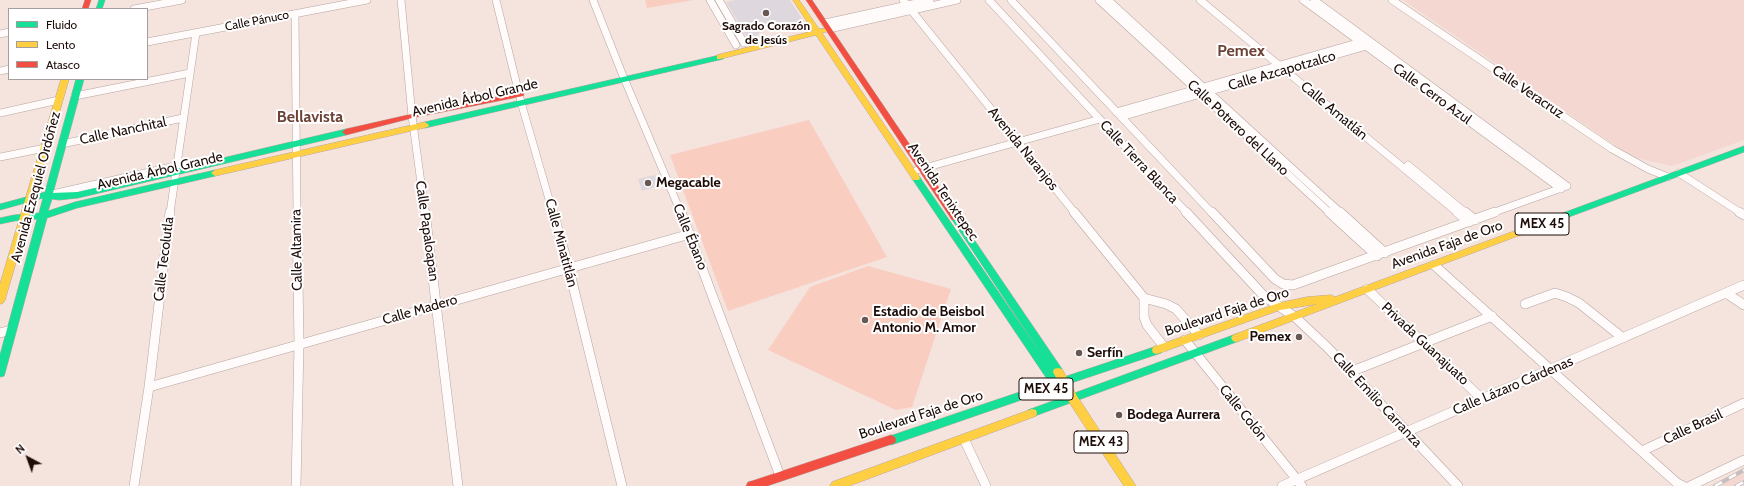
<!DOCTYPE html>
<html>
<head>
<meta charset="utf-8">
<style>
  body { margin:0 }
  #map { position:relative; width:1744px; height:486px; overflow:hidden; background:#f5e3de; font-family:Cabin,sans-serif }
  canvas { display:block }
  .legend { position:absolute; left:8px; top:8px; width:140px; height:72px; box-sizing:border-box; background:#fff; border:1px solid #a59e9c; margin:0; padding:5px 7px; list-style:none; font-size:12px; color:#1e0c08 }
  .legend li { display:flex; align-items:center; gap:8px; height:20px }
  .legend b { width:20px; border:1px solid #a59e9c }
  .north { position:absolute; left:8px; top:438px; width:40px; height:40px; -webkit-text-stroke:3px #fff; paint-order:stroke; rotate:319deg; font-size:11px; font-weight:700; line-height:16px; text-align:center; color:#1e0c08 }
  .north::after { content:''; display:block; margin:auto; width:14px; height:18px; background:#1e0c08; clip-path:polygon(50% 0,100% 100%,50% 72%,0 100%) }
</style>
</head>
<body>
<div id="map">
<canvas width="1744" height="486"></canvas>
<ul class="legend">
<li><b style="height:5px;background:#16e098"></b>Fluido</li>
<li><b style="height:5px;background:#ffcf43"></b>Lento</li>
<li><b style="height:5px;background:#f24e42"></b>Atasco</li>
</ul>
<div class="north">N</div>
</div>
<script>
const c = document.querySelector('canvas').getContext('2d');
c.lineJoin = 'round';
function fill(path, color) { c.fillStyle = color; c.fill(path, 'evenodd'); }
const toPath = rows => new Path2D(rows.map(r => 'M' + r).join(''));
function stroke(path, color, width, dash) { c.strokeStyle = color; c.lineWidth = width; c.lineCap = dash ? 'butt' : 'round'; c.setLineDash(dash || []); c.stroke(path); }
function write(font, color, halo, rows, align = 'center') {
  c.font = font + ' Cabin,sans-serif'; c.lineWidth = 4; c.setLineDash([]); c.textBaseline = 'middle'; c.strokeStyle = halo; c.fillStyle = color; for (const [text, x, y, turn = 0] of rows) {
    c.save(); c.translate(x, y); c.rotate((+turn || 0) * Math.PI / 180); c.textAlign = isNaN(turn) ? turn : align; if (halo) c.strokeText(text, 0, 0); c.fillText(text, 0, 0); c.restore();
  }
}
fill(toPath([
  [1403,0,1744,0,1744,140,1672,166,1632,157],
  [1744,468,1744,486,1709,486,1711,485]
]), '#f3d7d0');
fill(toPath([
  [645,0,694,0,647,8],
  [809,120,887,257,728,311,670,155],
  [868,266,951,289,912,407,896,410,768,350,810,287]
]), '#facdc1');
fill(toPath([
  [735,0,790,0,806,25,795,28,787,25,775,25,763,29,755,38,748,39,726,2],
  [655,175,659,186,642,191,638,179]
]), '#ded8de');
const streetFar1 = toPath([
  [401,0,412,116,425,213],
  [496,0,521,102,553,213],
  [593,0,621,71,681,213],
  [710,0,736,45],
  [719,0,744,43],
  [903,0,1075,213],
  [989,0,1187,213],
  [1011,0,1212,213],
  [1099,0,1330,213],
  [1108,0,1341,213],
  [1200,0,1458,213],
  [1303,0,1561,189],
  [1314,0,1567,186],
  [1392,0,1612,149,1648,169,1668,177],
  [134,9,182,0],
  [295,14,297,213],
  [825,23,930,0],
  [829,29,957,0],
  [0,34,9,32],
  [147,42,367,0],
  [0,71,9,69],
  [75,96,190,73],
  [1116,112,1364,41],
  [0,113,59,100],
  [1121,117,1370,45],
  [62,144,183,118],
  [0,157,45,148],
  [1408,165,1466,213],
  [917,170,1100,119],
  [1679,173,1741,213],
  [48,195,176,166],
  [170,213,196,33],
  [1492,213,1567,186]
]);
const street = toPath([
  [425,212,458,486],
  [553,212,569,269,622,486],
  [681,212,780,476],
  [1074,212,1144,298,1166,304,1176,309,1199,335],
  [1186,212,1264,296,1295,317,1328,348,1458,486],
  [1212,212,1275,279,1283,284,1293,285,1495,212],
  [1329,212,1377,256],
  [1340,212,1385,253],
  [1457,212,1469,222],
  [1465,212,1475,220],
  [1739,212,1744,215],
  [1434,265,1677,483,1683,486],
  [1367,289,1482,399],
  [1726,293,1744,305],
  [1144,298,1144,317,1147,325,1164,347],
  [1525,304,1555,293,1567,297,1579,303,1623,338],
  [0,333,11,330],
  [1185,340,1302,486],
  [1350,372,1492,316],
  [149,387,690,234],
  [964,439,986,486],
  [1642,451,1744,403],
  [134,486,149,387,170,212],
  [296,486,299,344,297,212],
  [1282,486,1744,285],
  [1690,486,1744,460]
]);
const fast = toPath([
  [99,0,105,0,102,9,96,9,99,0],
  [720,55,724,57,723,59,425,128,421,125,425,122,720,55],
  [76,79,84,79,53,193,78,192,346,129,350,132,346,135,78,198,59,200,52,199,48,211,75,202,215,170,219,173,215,176,77,208,47,218,5,373,4,376,0,377,0,355,37,219,14,221,0,224,0,218,14,215,39,213,43,198,0,210,0,204,45,192,76,79],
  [1744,146,1744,152,1523,234,1517,234,1516,232,1517,230,1744,146],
  [916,175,919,176,1043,357,951,218,952,216,958,216,1062,369,1063,372,1062,375,1058,376,1055,375,1058,379,1157,346,1161,347,1162,350,1161,353,1062,386,1065,391,1064,394,1060,395,1056,394,1053,389,891,445,887,443,886,440,887,437,1049,382,913,180,912,178,916,175],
  [1236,334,1239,335,1241,338,1239,341,1032,417,1028,416,1027,413,1028,410,1236,334]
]);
const slow = toPath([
  [793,0,799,0,819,29,831,28,831,30,822,33,919,176,920,178,919,180,913,180,816,35,720,59,717,59,717,55,813,31,793,0],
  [61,79,69,79,5,300,3,303,0,304,0,284,61,79],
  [425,122,429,125,428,127,215,176,211,173,215,170,425,122],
  [1520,229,1523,230,1524,232,1523,234,1239,341,1236,342,1233,341,1231,338,1233,335,1317,304,1280,310,1157,354,1153,353,1152,350,1153,347,1279,303,1307,297,1331,295,1335,297,1520,229],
  [1058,368,1062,369,1077,396,1136,486,1124,486,1069,402,1053,372,1054,369,1058,368],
  [1032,409,1036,410,1037,413,1036,416,849,486,830,486,832,482,1032,409]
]);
const jam = toPath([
  [85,0,91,0,88,9,82,9,85,0],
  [806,0,812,0,958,216,959,218,958,220,952,220,806,0],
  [520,92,524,94,523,96,412,118,346,135,342,132,346,129,412,114,520,92],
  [891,435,895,437,896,440,895,443,767,486,746,486,748,482,752,481,891,435]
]);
stroke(streetFar1, '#b6a5a0', 8);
stroke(street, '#b6a5a0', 10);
stroke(fast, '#b6a5a0', 1);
stroke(slow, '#b6a5a0', 1);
stroke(jam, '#b6a5a0', 1);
stroke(streetFar1, '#fefbfa', 7);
stroke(street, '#fefbfa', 9);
fill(fast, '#16e098');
fill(slow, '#ffcf43');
fill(jam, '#f24e42');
const rail = toPath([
  [1715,486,1744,470],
  [1736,486,1744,482]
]);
stroke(rail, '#c5bfbf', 4);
stroke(rail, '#fff', 2.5, [8]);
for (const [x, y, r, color] of [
  [766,13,4,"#695753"],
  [648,183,4,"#695753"],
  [865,320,4,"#695753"],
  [1299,337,4,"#695753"],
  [1079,353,4,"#695753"],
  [1119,415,4,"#695753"]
]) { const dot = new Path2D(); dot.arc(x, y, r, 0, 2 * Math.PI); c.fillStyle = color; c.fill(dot); stroke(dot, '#fff', 1.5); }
write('12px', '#1e0c08', '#fff', [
  ["Calle Pánuco",257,21,-11]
]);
write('bold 12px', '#1e0c08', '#fff', [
  ["Sagrado Corazón",766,26],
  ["de Jesús",766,40]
]);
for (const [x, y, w] of [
  [1542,224,54],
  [1046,389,54],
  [1101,442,54]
]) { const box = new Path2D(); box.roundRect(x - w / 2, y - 11, w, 22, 3); c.fillStyle = '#fff'; c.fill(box); stroke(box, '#1e0c08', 1); }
write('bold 13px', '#1e0c08', null, [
  ["MEX 45",1542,224],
  ["MEX 45",1046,389],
  ["MEX 43",1101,442]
]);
write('14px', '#1e0c08', '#fff', [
  ["Calle Azcapotzalco",1282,71,-16],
  ["Calle Veracruz",1528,92,34],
  ["Calle Cerro Azul",1432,94,36],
  ["Avenida Árbol Grande",475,98,-13],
  ["Calle Amatlán",1334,111,40],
  ["Calle Potrero del Llano",1238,128,43],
  ["Calle Nanchital",123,131,-12],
  ["Avenida Naranjos",1023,149,51],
  ["Calle Tierra Blanca",1139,162,47],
  ["Avenida Árbol Grande",160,171,-13],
  ["Avenida Ezequiel Ordóñez",36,187,-75],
  ["Avenida Tenixtepec",943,192,56],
  ["Calle Papaloapan",427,231,82],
  ["Calle Ébano",690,237,68],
  ["Calle Minatitlán",561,243,75],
  ["Avenida Faja de Oro",1447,245,-20],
  ["Calle Altamira",297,250,-91],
  ["Calle Tecolutla",164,259,-83],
  ["Calle Madero",420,310,-16],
  ["Boulevard Faja de Oro",1227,312,-18],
  ["Privada Guanajuato",1425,344,43],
  ["Calle Lázaro Cárdenas",1513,386,-23],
  ["Calle Emilio Carranza",1377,400,47],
  ["Calle Colón",1243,413,51],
  ["Boulevard Faja de Oro",921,415,-18],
  ["Calle Brasil",1693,427,-25]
]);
write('bold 14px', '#1e0c08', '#fff', [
  ["Megacable",656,183],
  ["Estadio de Beisbol",873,312],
  ["Antonio M. Amor",873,328],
  ["Pemex",1291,337,"right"],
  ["Serfín",1087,353],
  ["Bodega Aurrera",1127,415]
], 'left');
write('bold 16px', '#6d4237', '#fff', [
  ["Pemex",1241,51],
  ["Bellavista",310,117]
]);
</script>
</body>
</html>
